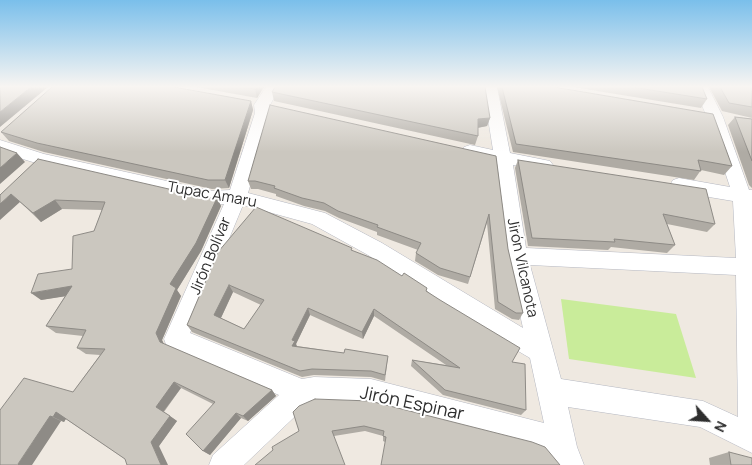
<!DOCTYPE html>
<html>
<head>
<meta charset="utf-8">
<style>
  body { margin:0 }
  #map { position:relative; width:752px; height:465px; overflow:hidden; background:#efe9e1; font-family:Manrope,sans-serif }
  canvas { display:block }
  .north { position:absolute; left:682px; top:395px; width:50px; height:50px; -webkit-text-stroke:4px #fff; paint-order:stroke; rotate:116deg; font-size:14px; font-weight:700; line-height:20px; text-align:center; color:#2e2e2e }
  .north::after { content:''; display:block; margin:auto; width:18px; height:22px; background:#2e2e2e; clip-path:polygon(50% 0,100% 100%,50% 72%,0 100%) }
</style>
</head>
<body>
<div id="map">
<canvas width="752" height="465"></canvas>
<div class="north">N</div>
</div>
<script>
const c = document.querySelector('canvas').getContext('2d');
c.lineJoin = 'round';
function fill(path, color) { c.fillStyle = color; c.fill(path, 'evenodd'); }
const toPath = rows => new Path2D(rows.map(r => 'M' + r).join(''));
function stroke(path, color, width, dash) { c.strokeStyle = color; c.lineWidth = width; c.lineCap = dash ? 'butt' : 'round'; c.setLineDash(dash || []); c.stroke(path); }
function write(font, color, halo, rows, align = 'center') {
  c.font = font + ' Manrope,sans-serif'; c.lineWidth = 4; c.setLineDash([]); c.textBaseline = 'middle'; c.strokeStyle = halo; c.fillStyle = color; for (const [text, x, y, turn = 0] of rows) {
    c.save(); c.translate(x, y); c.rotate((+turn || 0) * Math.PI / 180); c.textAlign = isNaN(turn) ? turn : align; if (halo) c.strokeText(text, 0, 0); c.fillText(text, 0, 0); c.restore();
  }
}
fill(toPath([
  [561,299,676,314,696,378,569,359]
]), '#c9ec9a');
const minor = toPath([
  [266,87,280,87,270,105,271,113,248,193,325,213,382,243,523,328,507,256,495,161,464,155,462,151,464,147,470,145,493,150,483,87,497,87,510,153,550,161,553,165,550,169,544,171,513,165,526,248,736,258,733,201,679,192,673,190,670,185,673,180,679,178,730,187,707,117,694,87,708,87,723,117,749,190,752,190,752,453,700,427,568,407,577,447,584,465,556,465,553,458,531,446,444,425,371,405,314,403,308,404,244,465,209,465,213,455,279,395,167,347,164,339,224,204,212,205,36,163,0,152,0,140,44,154,212,191,230,190,255,113,254,105,266,87],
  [243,205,312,224,368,255,489,334,530,358,544,423,371,379,314,377,302,379,190,333,243,205],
  [530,265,736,275,738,417,703,401,561,379,530,265]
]);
stroke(minor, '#b4b7c1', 1);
fill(minor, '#fff');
fill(toPath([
  [196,87,264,87,257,98],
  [497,87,554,87,732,166,724,175,701,170,694,180,513,152],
  [573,87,702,87,707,99,701,108],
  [709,87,752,87,752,118,722,111],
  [272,92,490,118,487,126,478,128,478,136,475,145,274,101],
  [251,101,253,110,229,188,212,189,44,152,9,141,1,132],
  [735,117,752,119,752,188,749,185,728,125],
  [496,156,508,249,523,313,519,320,512,319,495,309,487,223,468,284,438,275,415,261,416,253,418,250,377,235,377,232,339,218,325,211,304,206,276,196,276,194,258,189,251,189,248,181],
  [518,160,715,224,707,232,667,224,675,245,667,253,611,247,608,250,528,246,515,168],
  [0,195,208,198,217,198,221,206,201,251,177,290,181,296,162,340,164,344,272,390,276,396,248,421,241,418,210,455,203,451,213,404,181,388,164,412,177,421,159,446,125,459,66,419,64,422,61,421,0,465,73,392,100,355,86,354,77,348,83,336,56,333,46,326,65,296,41,300,72,269,94,231,102,210,62,209,41,222,20,202],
  [352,251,427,291,512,362,526,410,521,415,443,395,411,366,412,360,446,365,374,316,363,339,310,315,296,344,297,346,344,353,388,356,385,381,371,377,314,375,302,377,192,332,187,325,218,252],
  [233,292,261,305,244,329,221,318],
  [293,412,532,442,385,442,383,441,383,436,365,431,334,436,299,431],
  [729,452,752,465,710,465,709,458]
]), '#afaba4');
fill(toPath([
  [31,87,48,87,0,127,0,112],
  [256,87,264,87,257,98,255,89],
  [251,101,253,110,229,188,225,180],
  [490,118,487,126,476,128,478,119],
  [17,153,25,162,0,184,0,168],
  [11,194,20,202,0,220,0,204],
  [217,198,221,206,201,251,177,290,181,296,162,340,166,349,160,342,156,333,170,284],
  [55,200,62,209,41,222,33,213],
  [229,285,233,292,219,322,214,315],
  [72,286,80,294,41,300,31,293],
  [308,308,310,315,296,344,297,347,292,346,292,340],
  [374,309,374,316,363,339,362,332],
  [174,382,181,388,163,412,156,407],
  [272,390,276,396,248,421,243,416],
  [56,412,67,417,64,422,53,417],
  [236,413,241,418,210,455,203,451],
  [50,416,61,421,32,465,19,465,18,464],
  [170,416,177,421,159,446,168,465,161,465,151,442]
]), '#8e8b86');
const building = toPath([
  [0,87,31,87,0,112,0,87],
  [52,87,174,87,251,101,225,180,208,180,37,143,1,132,52,87],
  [242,87,256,87,255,89,242,87],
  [275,87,485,87,490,118,478,119,478,136,272,92,275,87],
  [502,87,554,87,713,114,732,166,698,160,701,171,516,144,502,87],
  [632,87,702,87,707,99,632,87],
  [720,87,752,87,752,107,729,103,720,87],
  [270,105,496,156,508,249,523,313,516,313,498,302,489,214,470,277,440,268,416,253,421,243,377,227,378,225,338,211,324,203,302,198,274,188,275,186,255,181,248,181,270,105],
  [735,117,752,119,752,161,735,117],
  [0,147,17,153,0,168,0,147],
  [38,159,208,198,217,198,196,243,170,284,176,288,156,333,160,342,272,390,243,416,236,413,203,451,186,434,215,402,174,382,156,407,170,416,151,442,161,465,127,465,125,459,56,412,53,417,50,416,18,464,19,465,0,465,0,410,24,378,73,392,105,349,77,348,86,330,46,326,72,286,31,293,38,274,72,269,73,236,94,231,105,202,55,200,33,213,11,194,0,204,0,195,38,159],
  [518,160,706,189,715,224,663,214,675,245,614,239,615,242,532,238,518,160],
  [256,207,352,248,351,250,377,260,402,276,404,273,427,288,426,291,440,300,520,348,512,362,525,364,526,410,445,390,412,360,460,368,374,309,362,332,308,308,292,340,295,341,292,346,344,353,345,349,388,356,385,375,371,371,312,369,300,371,187,325,218,252,256,207],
  [229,285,264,300,244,329,214,315,229,285],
  [315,399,370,401,532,442,545,447,560,465,381,465,386,437,383,436,384,431,364,426,332,431,345,465,255,465,273,450,272,447,299,431,293,412,299,406,315,399],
  [729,452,752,458,752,465,731,465,729,452]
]);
fill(building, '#cbc7bf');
stroke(building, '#8e8b86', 1);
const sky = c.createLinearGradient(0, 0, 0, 152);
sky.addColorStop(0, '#7abfeb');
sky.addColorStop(0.57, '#f8f5f2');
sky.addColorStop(1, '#f8f5f200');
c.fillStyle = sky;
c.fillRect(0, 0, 752, 152);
write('15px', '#2e2e2e', '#fff', [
  ["Tupac Amaru",212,195,10],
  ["Jirón Bolívar",211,256,-67],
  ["Jirón Vilcanota",522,268,78]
]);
write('18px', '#2e2e2e', '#fff', [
  ["Jirón Espinar",412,404,12]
]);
</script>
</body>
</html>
